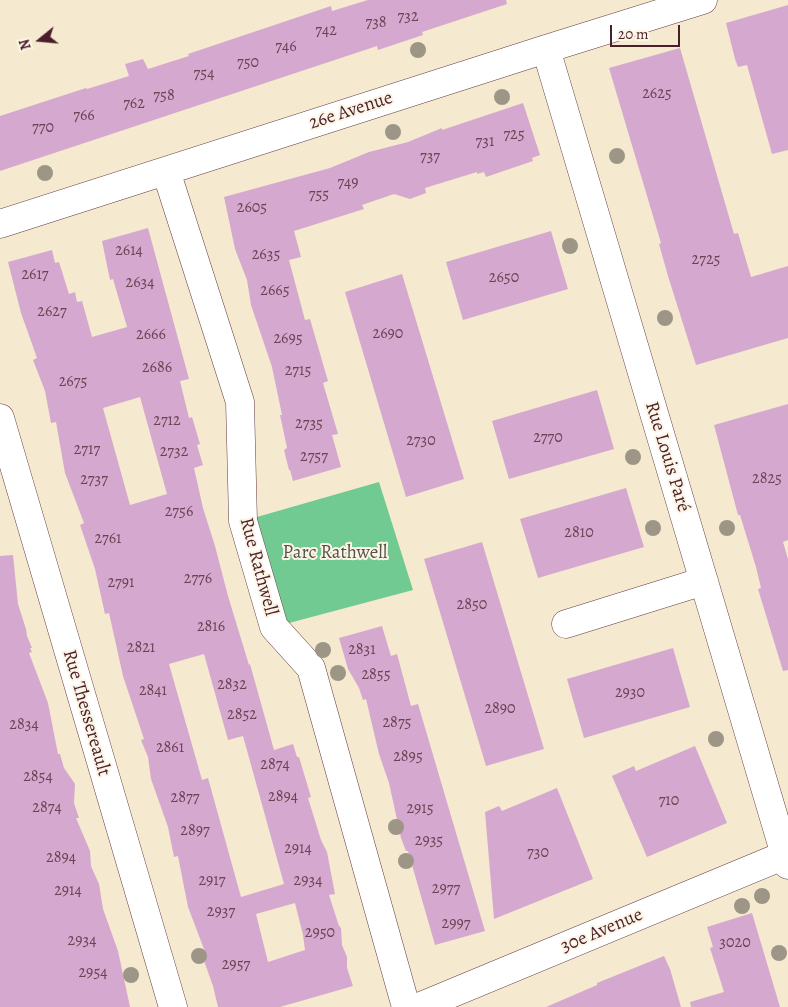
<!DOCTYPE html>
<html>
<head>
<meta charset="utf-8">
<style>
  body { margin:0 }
  #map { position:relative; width:788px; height:1007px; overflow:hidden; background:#f5e9cf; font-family:Alegreya,serif }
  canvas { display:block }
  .north { position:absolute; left:15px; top:15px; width:50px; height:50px; -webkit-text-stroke:4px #fcf5e5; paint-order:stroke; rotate:253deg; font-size:14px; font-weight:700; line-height:20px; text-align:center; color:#4a1f2b }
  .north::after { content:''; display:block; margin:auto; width:18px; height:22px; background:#4a1f2b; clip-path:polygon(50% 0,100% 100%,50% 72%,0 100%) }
  .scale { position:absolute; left:610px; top:25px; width:70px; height:22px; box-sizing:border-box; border:2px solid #4a1f2b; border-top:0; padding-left:6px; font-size:15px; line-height:18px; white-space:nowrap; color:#4a1f2b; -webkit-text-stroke:4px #fcf5e5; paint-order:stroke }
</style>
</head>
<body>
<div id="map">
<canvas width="788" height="1007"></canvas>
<div class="north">N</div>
<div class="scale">20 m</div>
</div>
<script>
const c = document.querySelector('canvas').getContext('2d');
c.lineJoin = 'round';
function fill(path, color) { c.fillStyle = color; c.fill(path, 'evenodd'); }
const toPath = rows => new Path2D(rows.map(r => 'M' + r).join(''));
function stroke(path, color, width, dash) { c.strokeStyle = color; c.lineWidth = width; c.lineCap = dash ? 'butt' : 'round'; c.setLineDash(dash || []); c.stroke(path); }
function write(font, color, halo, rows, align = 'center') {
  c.font = font + ' Alegreya,serif'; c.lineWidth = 4; c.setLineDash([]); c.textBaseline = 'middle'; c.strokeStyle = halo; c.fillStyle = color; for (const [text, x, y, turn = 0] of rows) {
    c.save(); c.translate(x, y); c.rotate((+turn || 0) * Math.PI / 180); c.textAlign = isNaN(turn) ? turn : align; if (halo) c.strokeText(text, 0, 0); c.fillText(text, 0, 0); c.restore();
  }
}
fill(toPath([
  [379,482,413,590,274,627,243,521]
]), '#70ca92');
fill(toPath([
  [368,0,506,0,507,4,422,32,423,35,378,50,377,46,0,171,0,116,86,88,87,89,129,76,125,64,143,59,148,69,189,56,188,54,331,6,332,11],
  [788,5,788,150,772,154,747,65,738,67,735,59,726,23],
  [680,48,734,234,738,233,751,277,788,266,788,338,696,365,668,276,659,244,661,243,609,68],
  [523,103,540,155,532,158,533,161,486,177,484,172,477,174,477,172,425,188,426,193,410,199,394,194,362,205,364,209,294,231,301,257,289,260,305,320,310,319,328,381,323,383,338,434,332,435,341,467,293,481,290,470,289,470,284,450,287,448,280,415,282,415,272,367,251,305,247,280,235,249,224,197,330,168,369,152,408,142,442,128,442,130],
  [148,228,189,379,180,381,189,418,192,417,200,444,197,445,203,465,194,468,203,508,215,546,228,596,249,665,250,664,274,750,293,744,297,757,299,757,311,797,308,798,321,840,327,852,335,894,329,895,339,926,341,928,342,945,347,957,347,968,353,986,280,1007,218,1007,213,986,203,958,207,957,188,907,178,856,174,857,168,827,151,779,148,757,141,740,144,739,123,676,109,613,105,614,95,569,80,525,84,523,65,473,56,422,51,423,45,391,33,360,37,358,21,313,8,262,52,250,55,263,59,262,69,294,75,292,77,302,82,301,92,337,127,327,113,279,110,280,102,241],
  [140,397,167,494,130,505,103,408],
  [204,654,228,740,243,736,284,884,241,897,208,778,202,780,169,664],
  [295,903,303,935,305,950,268,962,256,914],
  [551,231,568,289,463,320,446,262],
  [402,274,464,479,406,497,345,292],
  [597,390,614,449,509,479,492,421],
  [788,404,788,540,783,542,788,559,788,670,783,671,758,589,761,588,756,567,740,515,738,515,714,425],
  [626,488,644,547,538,578,520,519],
  [482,542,544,749,486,766,424,559],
  [13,555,18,604,26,629,27,636,32,648,30,648,32,652,29,653,48,703,58,754,60,754,64,768,75,784,74,803,79,818,76,818,90,851,91,866,99,884,103,909,118,951,130,1007,0,1007,0,556],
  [382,626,391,656,397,654,411,706,418,704,485,931,435,945,408,851,406,851,401,838,389,783,379,754,366,699,363,700,359,688,348,669,339,638],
  [673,648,690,707,584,738,567,679],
  [695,746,727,823,647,857,612,776,634,766,636,771],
  [557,788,593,879,494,919,485,812,499,806,502,811],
  [752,913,780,1007,691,1007,690,1002,724,992,710,948,713,947,707,927],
  [664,956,670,969,681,1007,546,1007,597,985,597,983]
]), '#d5a9cf');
const minor = toPath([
  [546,49,788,865],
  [166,171,240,402,243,521,274,627,311,668,406,1007],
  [0,224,546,49,703,0],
  [0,418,173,1007],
  [566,624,704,581],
  [419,1007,785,855]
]);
stroke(minor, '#643d44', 29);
stroke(minor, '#fff', 28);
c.fillStyle = '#9d9686';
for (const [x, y] of [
  [418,50],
  [502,97],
  [393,132],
  [617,156],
  [45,173],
  [570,246],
  [665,318],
  [633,457],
  [653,528],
  [727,528],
  [323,650],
  [338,673],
  [716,739],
  [396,827],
  [406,861],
  [762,896],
  [742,906],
  [779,953],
  [199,956],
  [131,975]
]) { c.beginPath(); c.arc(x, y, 8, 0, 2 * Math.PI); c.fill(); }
write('16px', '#6d4254', null, [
  ["732",408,17],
  ["738",376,23],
  ["742",326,31],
  ["746",286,47],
  ["750",248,63],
  ["754",204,74],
  ["2625",657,94],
  ["758",164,96],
  ["762",134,104],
  ["766",84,116],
  ["770",43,128],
  ["725",514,135],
  ["731",485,142],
  ["737",430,157],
  ["749",348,183],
  ["755",319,195],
  ["2605",252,208],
  ["2614",129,251],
  ["2635",266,255],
  ["2725",706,260],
  ["2617",35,275],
  ["2650",504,278],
  ["2634",140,283],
  ["2665",275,291],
  ["2627",52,312],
  ["2690",388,334],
  ["2666",151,335],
  ["2695",288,339],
  ["2686",157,368],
  ["2715",298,371],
  ["2675",73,382],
  ["2712",167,421],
  ["2735",309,424],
  ["2770",548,438],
  ["2730",421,441],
  ["2717",87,450],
  ["2732",174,452],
  ["2757",314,457],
  ["2825",767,479],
  ["2737",94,480],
  ["2756",179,512],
  ["2810",579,533],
  ["2761",108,539],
  ["2776",198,579],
  ["2791",121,583],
  ["2850",472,605],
  ["2816",211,627],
  ["2821",141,648],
  ["2831",362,650],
  ["2855",376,675],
  ["2832",232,685],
  ["2841",153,691],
  ["2930",630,693],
  ["2890",500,709],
  ["2852",242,715],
  ["2875",397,723],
  ["2834",24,725],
  ["2861",170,748],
  ["2895",408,757],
  ["2874",275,765],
  ["2854",38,777],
  ["2894",283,797],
  ["2877",185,798],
  ["710",669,801],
  ["2874",47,808],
  ["2915",420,809],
  ["2897",195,831],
  ["2935",429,841],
  ["2914",298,849],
  ["730",538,853],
  ["2894",61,858],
  ["2917",212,881],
  ["2934",308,881],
  ["2977",446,889],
  ["2914",68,891],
  ["2937",221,912],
  ["2997",456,924],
  ["2950",320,933],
  ["2934",82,941],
  ["3020",735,943],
  ["2957",236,965],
  ["2954",93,973]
]);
write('19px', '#4a1f2b', '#fcf5e5', [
  ["26e Avenue",351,111,-18],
  ["Rue Louis Paré",667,457,73],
  ["Rue Rathwell",258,567,75],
  ["Rue Thessereault",86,713,74],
  ["30e Avenue",602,931,-23]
]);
write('19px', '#55524a', '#fcf5e5', [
  ["Parc Rathwell",335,553]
]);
</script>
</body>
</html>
